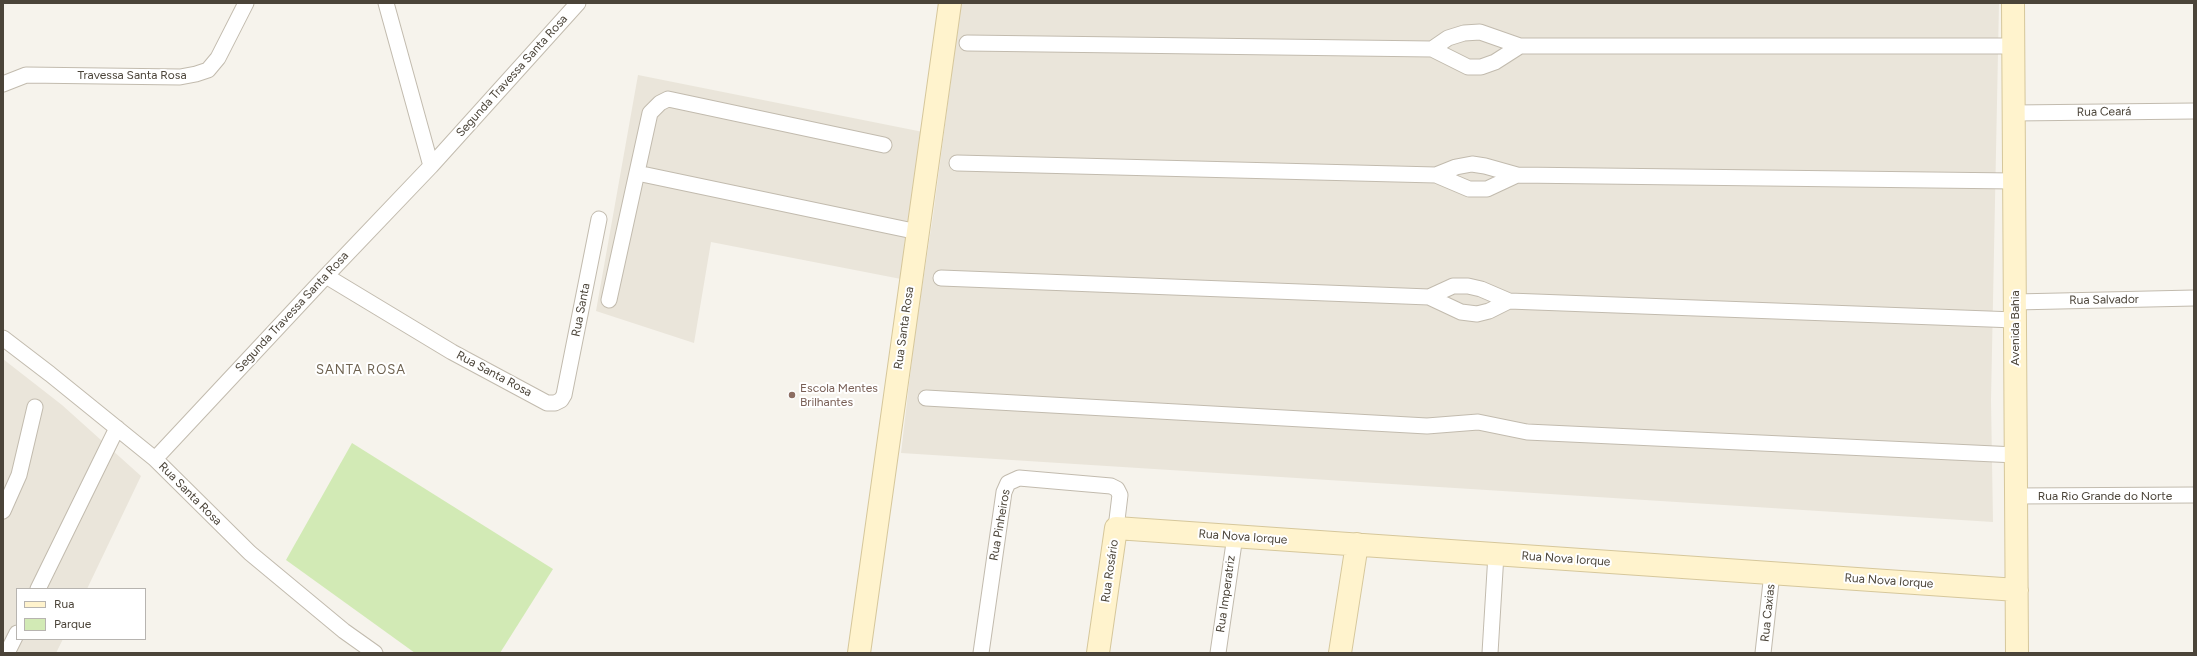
<!DOCTYPE html>
<html>
<head>
<meta charset="utf-8">
<style>
  body { margin:0 }
  #map { position:relative; width:2197px; height:656px; overflow:hidden; background:#f6f3ec; font-family:Figtree,sans-serif }
  canvas { display:block }
  .frame { position:absolute; inset:0; border:4px solid #4b4439; pointer-events:none }
  .legend { position:absolute; left:16px; top:588px; width:130px; height:52px; box-sizing:border-box; background:#fff; border:1px solid #b7b4b0; margin:0; padding:5px 7px; list-style:none; font-size:12px; color:#4b4439 }
  .legend li { display:flex; align-items:center; gap:8px; height:20px }
  .legend b { width:20px; border:1px solid #b7b4b0 }
</style>
</head>
<body>
<div id="map">
<canvas width="2197" height="656"></canvas>
<div class="frame"></div>
<ul class="legend">
<li><b style="height:5px;background:#fff3cd"></b>Rua</li>
<li><b style="height:11px;background:#d2eab5"></b>Parque</li>
</ul>
</div>
<script>
const c = document.querySelector('canvas').getContext('2d');
c.lineJoin = 'round';
function fill(path, color) { c.fillStyle = color; c.fill(path, 'evenodd'); }
const toPath = rows => new Path2D(rows.map(r => 'M' + r).join(''));
function stroke(path, color, width, dash) { c.strokeStyle = color; c.lineWidth = width; c.lineCap = dash ? 'butt' : 'round'; c.setLineDash(dash || []); c.stroke(path); }
function write(font, color, halo, rows, align = 'center') {
  c.font = font + ' Figtree,sans-serif'; c.lineWidth = 4; c.setLineDash([]); c.textBaseline = 'middle'; c.strokeStyle = halo; c.fillStyle = color; for (const [text, x, y, turn = 0] of rows) {
    c.save(); c.translate(x, y); c.rotate((+turn || 0) * Math.PI / 180); c.textAlign = isNaN(turn) ? turn : align; if (halo) c.strokeText(text, 0, 0); c.fillText(text, 0, 0); c.restore();
  }
}
fill(toPath([
  [961,3,1999,3,1991,400,1993,522,901,453,915,333,933,216],
  [638,75,923,132,906,231,901,279,711,242,694,343,596,311],
  [3,359,62,405,141,476,87,589,17,589,17,639,63,639,56,653,3,653]
]), '#eae5da');
fill(toPath([
  [352,443,553,569,500,653,415,653,286,560]
]), '#d2eab5');
const street = toPath([
  [386,3,431,166],
  [967,43,1432,49,1468,67,1481,67,1495,62,1520,46],
  [1432,49,1448,38,1464,33,1480,32,1520,46,2013,46],
  [3,84,26,75,180,77,196,74,208,70,218,58,246,3],
  [2014,113,2194,111],
  [957,163,1436,175,1456,167,1472,164,1485,166,1517,175,2014,181],
  [637,173,918,232],
  [1436,175,1469,189,1487,189,1517,175],
  [326,276,452,352,547,403,555,403,561,400,564,395,599,219],
  [941,278,1429,297],
  [609,300,650,113,660,103,668,99,884,145],
  [1509,301,1489,311,1477,314,1461,312,1429,297,1453,286,1468,286,1481,289,1509,301,2015,320],
  [2015,302,2194,298],
  [3,338,50,374,155,459,250,553,344,631,375,653],
  [926,398,1427,426,1478,422,1527,432,2016,455],
  [155,459,326,276,431,166,578,3],
  [2016,496,2194,495],
  [3,511,19,475,35,407],
  [38,589,117,428],
  [7,653,17,633],
  [981,653,1004,492,1008,483,1019,478,1111,486,1117,489,1120,495,1116,528],
  [1218,653,1235,536],
  [1490,653,1496,554],
  [1763,653,1772,573]
]);
const secondary = toPath([
  [2013,3,2017,653],
  [859,653,950,3],
  [1098,653,1116,528,2017,590],
  [1340,653,1357,544]
]);
stroke(street, '#c2bbae', 17);
stroke(secondary, '#d6c79b', 24);
stroke(street, '#fff', 15);
stroke(secondary, '#fff3cd', 22);
for (const [x, y, r, color] of [
  [792,395,4,"#8d6e63"]
]) { const dot = new Path2D(); dot.arc(x, y, r, 0, 2 * Math.PI); c.fillStyle = color; c.fill(dot); stroke(dot, '#fff', 1.5); }
write('12px', '#4b4439', '#fff', [
  ["Travessa Santa Rosa",132,75],
  ["Segunda Travessa Santa Rosa",512,76,-48],
  ["Rua Ceará",2104,112,-1],
  ["Rua Salvador",2104,300,-1],
  ["Rua Santa",581,310,-79],
  ["Segunda Travessa Santa Rosa",292,312,-47],
  ["Rua Santa Rosa",904,328,-82],
  ["Avenida Bahia",2015,328,-90],
  ["Rua Santa Rosa",494,374,28],
  ["Rua Santa Rosa",190,494,45],
  ["Rua Rio Grande do Norte",2105,496],
  ["Rua Pinheiros",1000,525,-80],
  ["Rua Nova Iorque",1243,537,4],
  ["Rua Nova Iorque",1566,559,4],
  ["Rua Rosário",1110,571,-82],
  ["Rua Nova Iorque",1889,581,4],
  ["Rua Imperatriz",1226,594,-82],
  ["Rua Caxias",1768,613,-84]
]);
write('12px', '#785e54', '#fff', [
  ["Escola Mentes",800,388],
  ["Brilhantes",800,402]
], 'left');
c.letterSpacing = '1px';
write('13px', '#6e6250', '#fff', [
  ["SANTA ROSA",361,370]
]);
c.letterSpacing = '0px';
</script>
</body>
</html>
